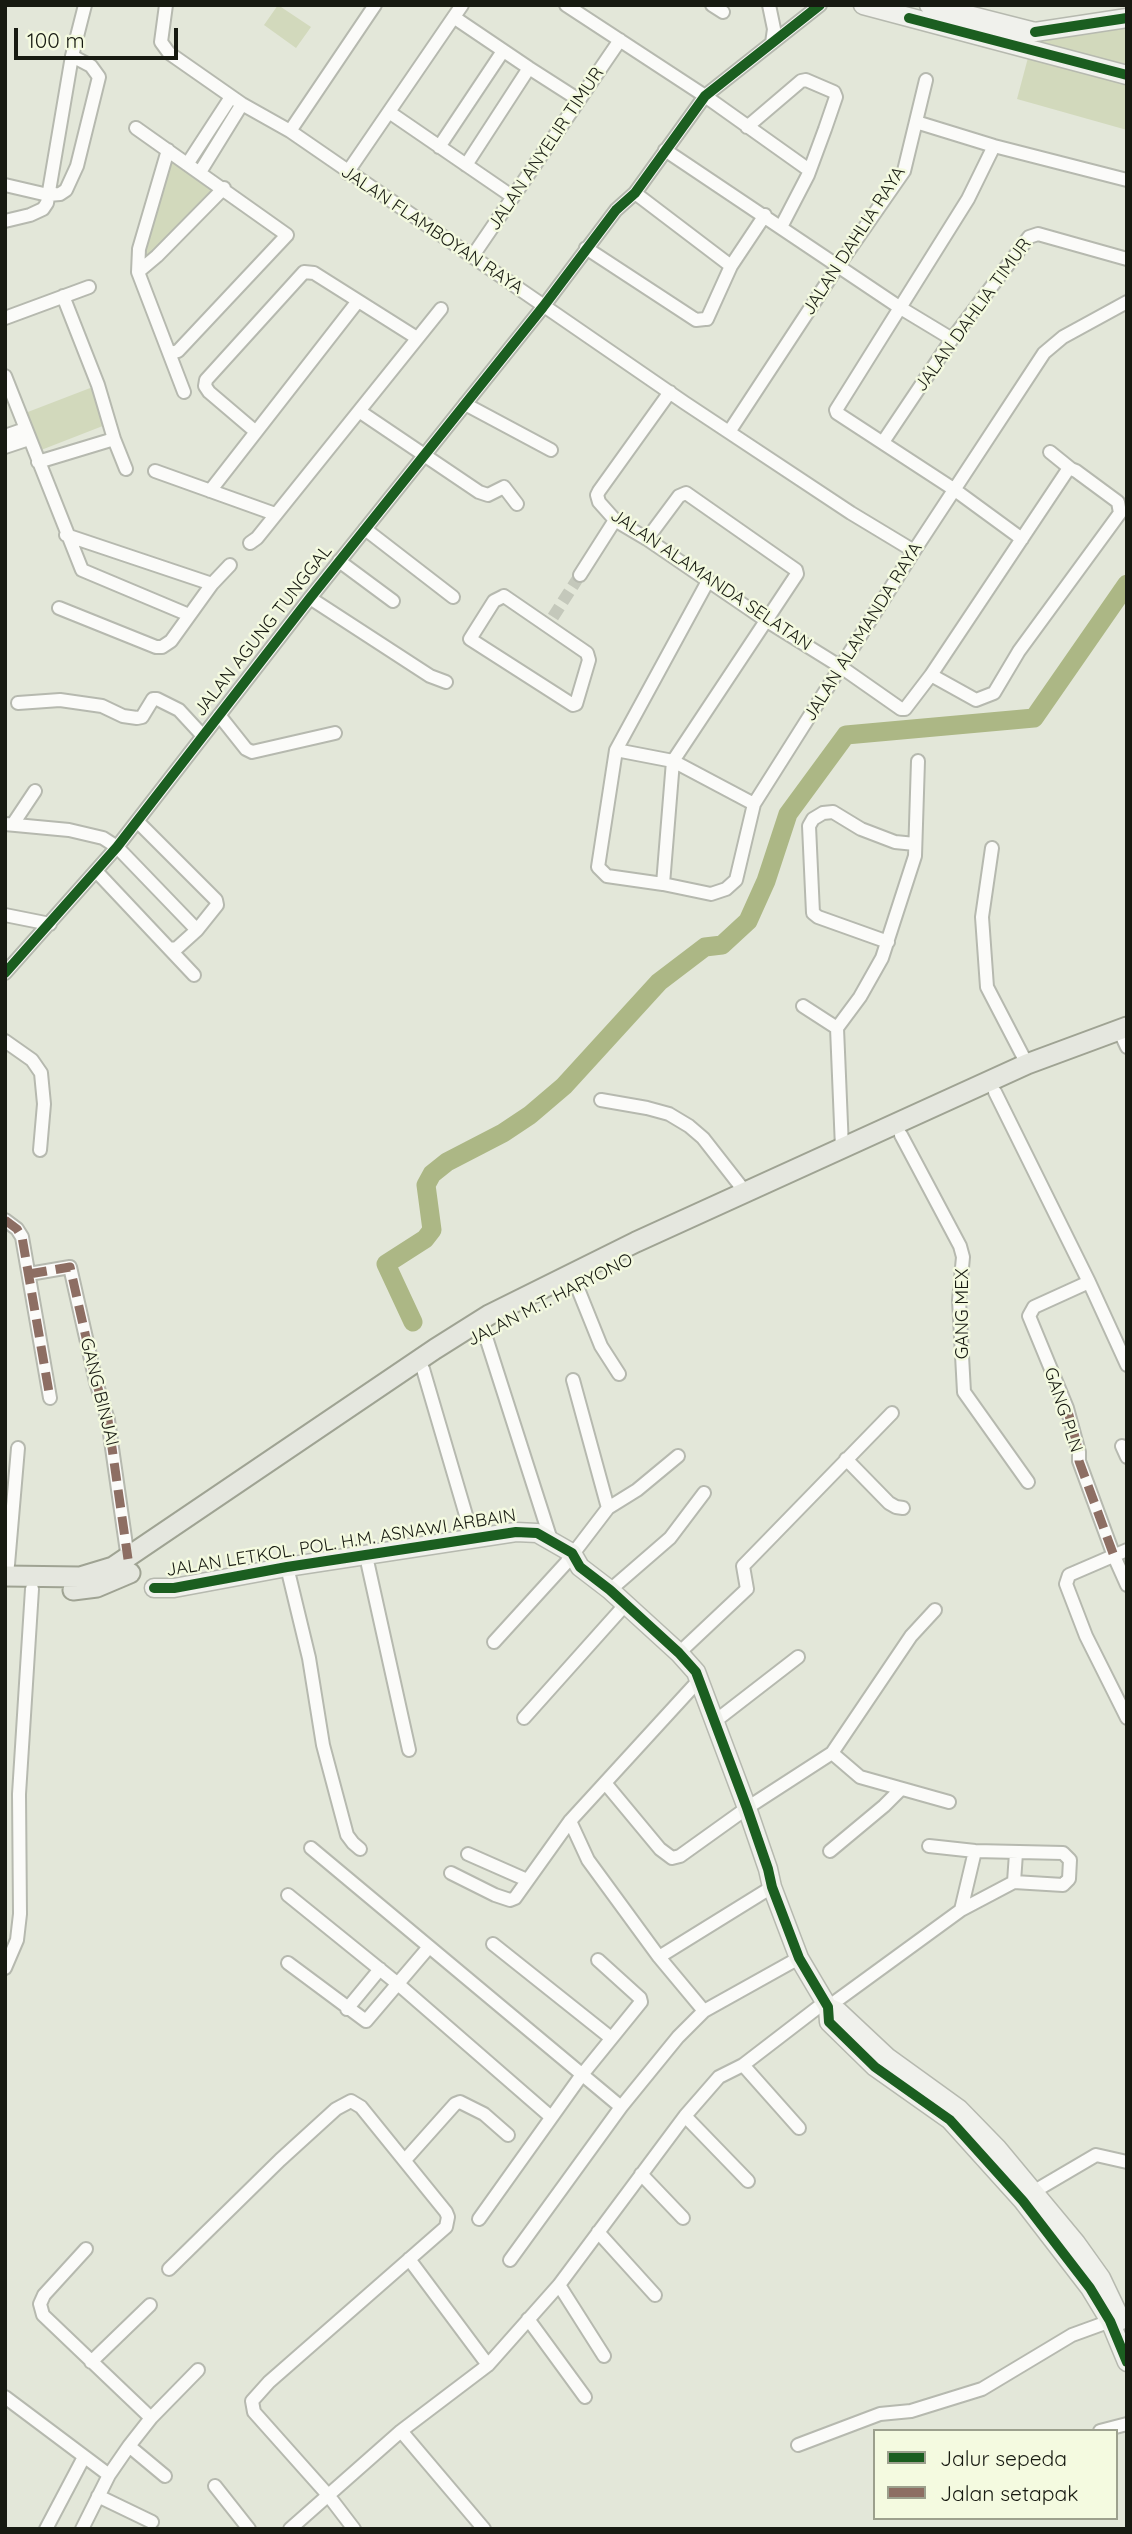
<!DOCTYPE html>
<html>
<head>
<meta charset="utf-8">
<style>
  body { margin:0 }
  #map { position:relative; width:1132px; height:2534px; overflow:hidden; background:#e3e7d9; font-family:Quicksand,sans-serif }
  canvas { display:block }
  .frame { position:absolute; inset:0; border:7px solid #171a11; pointer-events:none }
  .legend { position:absolute; left:873px; top:2429px; width:245px; height:91px; box-sizing:border-box; background:#f4fae0; border:2px solid #9ca08d; margin:0; padding:9px 12px; list-style:none; font-size:21px; color:#171a11 }
  .legend li { display:flex; align-items:center; gap:14px; height:35px }
  .legend b { width:35px; border:2px solid #9ca08d }
  .scale { position:absolute; left:14px; top:28px; width:164px; height:32px; box-sizing:border-box; border:4px solid #171a11; border-top:0; padding-left:9px; font-size:21px; line-height:24px; white-space:nowrap; color:#171a11; -webkit-text-stroke:5px #f4fae0; paint-order:stroke }
</style>
</head>
<body>
<div id="map">
<canvas width="1132" height="2534"></canvas>
<div class="frame"></div>
<ul class="legend">
<li><b style="height:9px;background:#1b5e20"></b>Jalur sepeda</li>
<li><b style="height:9px;background:#8d6e63"></b>Jalan setapak</li>
</ul>
<div class="scale">100 m</div>
</div>
<script>
const c = document.querySelector('canvas').getContext('2d');
c.lineJoin = 'round';
function fill(path, color) { c.fillStyle = color; c.fill(path, 'evenodd'); }
const toPath = rows => new Path2D(rows.map(r => 'M' + r).join(''));
function stroke(path, color, width, dash) { c.strokeStyle = color; c.lineWidth = width; c.lineCap = dash ? 'butt' : 'round'; c.setLineDash(dash || []); c.stroke(path); }
function write(font, color, halo, rows, align = 'center') {
  c.font = font + ' Quicksand,sans-serif'; c.lineWidth = 5; c.setLineDash([]); c.textBaseline = 'middle'; c.strokeStyle = halo; c.fillStyle = color; for (const [text, x, y, turn = 0] of rows) {
    c.save(); c.translate(x, y); c.rotate((+turn || 0) * Math.PI / 180); c.textAlign = isNaN(turn) ? turn : align; if (halo) c.strokeText(text, 0, 0); c.fillText(text, 0, 0); c.restore();
  }
}
fill(toPath([
  [278,5,311,27,296,48,264,25],
  [1127,20,1127,66,1028,38],
  [1029,54,1127,81,1127,130,1017,99],
  [171,160,215,189,143,262],
  [98,385,113,422,36,452,20,415]
]), '#d2d9bc');
stroke(toPath([
  [413,1322,386,1264,425,1239,432,1230,426,1185,432,1174,447,1162,503,1133,530,1115,564,1086,659,982,705,947,722,945,748,921,766,881,788,814,846,735,1034,718,1127,584]
]), '#acb785', 19);
stroke(toPath([
  [553,617,580,575]
]), '#c4c8bb', 12, [12, 6]);
const street = toPath([
  [166,5,161,42,169,53,242,104,290,131,685,403,851,513,914,551],
  [566,5,705,96,809,170],
  [712,5,723,12],
  [769,5,774,29,772,43],
  [455,18,529,68,579,100],
  [389,112,513,197],
  [916,122,994,146,1127,180],
  [747,127,801,81,806,80,834,92,836,97,825,129,808,175,781,227],
  [136,128,287,235,178,351,171,353],
  [290,131,375,5],
  [994,146,968,199,836,410,837,413,955,490,1022,539],
  [439,147,503,51],
  [168,150,139,249,138,272,184,392],
  [665,150,899,307,952,339],
  [188,163,231,97],
  [466,165,529,68],
  [200,172,242,104],
  [347,173,462,5],
  [5,185,48,195,60,194,66,190,77,166,99,77,91,66,72,56],
  [635,193,731,266],
  [5,221,30,215,43,209,47,203,72,56,85,5],
  [586,248,696,320,705,319,707,319,731,266,765,215],
  [472,257,620,40],
  [138,272,157,256,224,188],
  [63,296,98,385,114,439,126,469],
  [5,318,89,287],
  [5,376,82,570,189,615],
  [670,392,599,491,597,495,599,502,615,520,647,539,767,621,841,667,901,709,905,709,931,675,1067,471,1071,469,1076,471,1118,502,1120,513,1019,651,994,693,976,700,931,675],
  [465,404,551,450],
  [359,411,479,492,488,495,504,487,517,504],
  [256,432,209,392,205,386,206,380,304,272,314,273,417,338],
  [729,432,838,266,904,171,926,80],
  [5,436,25,429],
  [883,442,952,339,1029,237,1038,234,1127,259],
  [5,447,29,439],
  [1050,452,1071,469],
  [38,462,114,439],
  [155,471,275,514],
  [210,491,358,301],
  [365,529,453,597],
  [66,535,212,584],
  [647,539,679,496,686,493,796,570,797,574,673,761,663,884],
  [250,543,257,538,441,309],
  [339,561,393,601],
  [580,575,615,520],
  [708,581,616,750,598,867,607,876,663,884,711,894,726,889,736,880,754,804,914,551,1044,353,1063,337,1127,302],
  [504,596,587,653,589,660,576,704,573,705,470,639,494,601,504,596],
  [310,598,430,676,446,682],
  [59,608,156,647,162,647,171,641,212,584,230,565],
  [18,703,60,700,102,706,123,716,137,718,142,717,153,699,157,699,179,710,203,736],
  [219,715,246,749,252,752,335,733],
  [616,750,673,761,754,804],
  [137,821,216,900,217,905,197,930,177,948,170,949],
  [5,824,69,830,103,838,117,847,197,930],
  [13,824,35,791],
  [992,848,982,917,987,987,1027,1064],
  [96,871,194,975],
  [5,915,50,924],
  [888,942,818,917,813,913,809,826,813,819,823,813,833,812,861,829,895,842,915,844],
  [5,973,117,847,310,598,543,307,616,210,635,193,705,96,820,5],
  [803,1006,837,1028],
  [1119,1030,1127,1047],
  [5,1041,32,1060,41,1073,44,1104,40,1150],
  [995,1092,1089,1282,1127,1365],
  [601,1100,647,1108,669,1114,689,1126,703,1138,746,1193],
  [901,1135,960,1246,963,1257,959,1300,964,1392,1028,1482],
  [842,1148,837,1028,860,997,882,958,915,856,918,761],
  [5,1220,17,1229,22,1237,50,1398],
  [29,1274,70,1267,96,1382,108,1420,128,1559],
  [1089,1282,1034,1307,1029,1316,1067,1408,1079,1452,1079,1461,1114,1556,1127,1585],
  [576,1284,601,1346,619,1374],
  [484,1331,551,1540],
  [423,1369,473,1539],
  [1122,1446,1127,1457],
  [846,1459,889,1503,896,1507,903,1508],
  [608,1508,637,1490,678,1456],
  [1127,1550,1069,1575,1066,1584,1086,1636,1127,1718],
  [368,1565,409,1750],
  [287,1567,309,1658,323,1745,347,1835,353,1843,360,1849],
  [7,1576,18,1448],
  [610,1590,670,1538,704,1493],
  [494,1642,566,1563,608,1508,573,1380],
  [679,1653,747,1589,743,1566,892,1413],
  [524,1718,625,1605],
  [714,1722,798,1657],
  [832,1753,860,1777,949,1802],
  [606,1784,660,1849,672,1858,680,1856,747,1808,832,1753,911,1636,935,1610],
  [570,1821,588,1860,659,1957,704,2011,799,1958],
  [311,1848,621,2107],
  [830,1851,884,1806,900,1790],
  [468,1854,527,1880],
  [451,1873,495,1895,510,1900,515,1898,570,1821,700,1679],
  [1014,1882,1016,1853],
  [288,1895,398,1984,551,2117],
  [961,1910,975,1851],
  [493,1944,611,2038],
  [659,1957,772,1887],
  [288,1963,366,2021,429,1947],
  [5,1968,17,1940,20,1914,19,1794,32,1589],
  [828,2007,961,1910,1014,1882,1063,1885,1069,1879,1070,1860,1063,1853,975,1851,929,1846],
  [347,2009,380,1969],
  [743,2065,799,2128],
  [685,2116,748,2181],
  [405,2160,455,2104,460,2102,484,2114,508,2135],
  [641,2174,683,2218],
  [1033,2192,1096,2155,1127,2162],
  [479,2219,581,2076,641,2002,640,1998,598,1960],
  [598,2232,655,2295],
  [86,2249,44,2295,40,2304,43,2315,151,2418],
  [409,2259,488,2365],
  [510,2260,621,2107,678,2037,704,2011],
  [169,2269,280,2160,336,2109,351,2101,361,2107,446,2212,448,2217,446,2227,269,2382,252,2401,254,2412,328,2495,354,2529],
  [559,2285,604,2356],
  [528,2319,585,2397],
  [91,2362,150,2305],
  [5,2397,109,2475],
  [401,2431,484,2529],
  [1100,2431,1127,2424],
  [798,2445,880,2414,911,2411,982,2389,1072,2335,1116,2319],
  [129,2446,165,2476],
  [215,2486,249,2529],
  [98,2496,152,2522],
  [46,2529,84,2457],
  [82,2529,109,2475,129,2446,151,2418,198,2370],
  [290,2529,401,2431,488,2365,559,2285,685,2116,719,2077,743,2065,825,2002]
]);
const secondary = toPath([
  [863,5,1127,75],
  [929,5,1035,32,1127,18],
  [154,1588,174,1588,287,1567,516,1532,537,1533,572,1553,580,1567,610,1590,679,1653,696,1672,747,1808,768,1869,772,1887,799,1958,828,2007,829,2022,875,2067,950,2120,1023,2201,1090,2288,1110,2321,1127,2362],
  [828,2007,839,2012,887,2057,959,2109,997,2148,1076,2243,1101,2278,1121,2320]
]);
const primary = toPath([
  [5,1576,80,1577,113,1567,435,1349,489,1315,636,1242,1027,1064,1127,1027],
  [73,1590,97,1587,130,1573]
]);
stroke(street, '#b6b9af', 16);
stroke(secondary, '#b6b9af', 21);
stroke(primary, '#9fa393', 23);
stroke(street, '#fbfbf9', 12);
stroke(secondary, '#f0f1ec', 18);
stroke(primary, '#e5e7df', 19);
stroke(toPath([
  [5,1220,17,1229,22,1237,50,1398],
  [29,1274,70,1267,96,1382,108,1420,128,1559],
  [1067,1408,1079,1452,1079,1461,1114,1556]
]), '#8d6e63', 9, [18, 9]);
stroke(toPath([
  [909,18,1127,75],
  [1035,32,1127,18],
  [5,973,117,847,310,598,543,307,616,210,635,193,705,96,820,5],
  [154,1588,174,1588,287,1567,516,1532,537,1533,572,1553,580,1567,610,1590,679,1653,696,1672,747,1808,768,1869,772,1887,799,1958,828,2007,829,2022,875,2067,950,2120,1023,2201,1090,2288,1110,2321,1127,2362]
]), '#1b5e20', 10);
write('18px', '#171a11', '#f4fae0', [
  ["JALAN ANYELIR TIMUR",546,149,-56],
  ["JALAN FLAMBOYAN RAYA",432,230,34],
  ["JALAN DAHLIA RAYA",854,241,-57],
  ["JALAN DAHLIA TIMUR",973,315,-54],
  ["JALAN ALAMANDA SELATAN",711,580,34],
  ["JALAN AGUNG TUNGGAL",263,631,-52],
  ["JALAN ALAMANDA RAYA",863,632,-58],
  ["JALAN M.T. HARYONO",550,1300,-27],
  ["GANG MEX",963,1314,-90],
  ["GANG BINJAI",99,1392,76],
  ["GANG PLN",1063,1410,72],
  ["JALAN LETKOL. POL. H.M. ASNAWI ARBAIN",341,1543,-9]
]);
</script>
</body>
</html>
